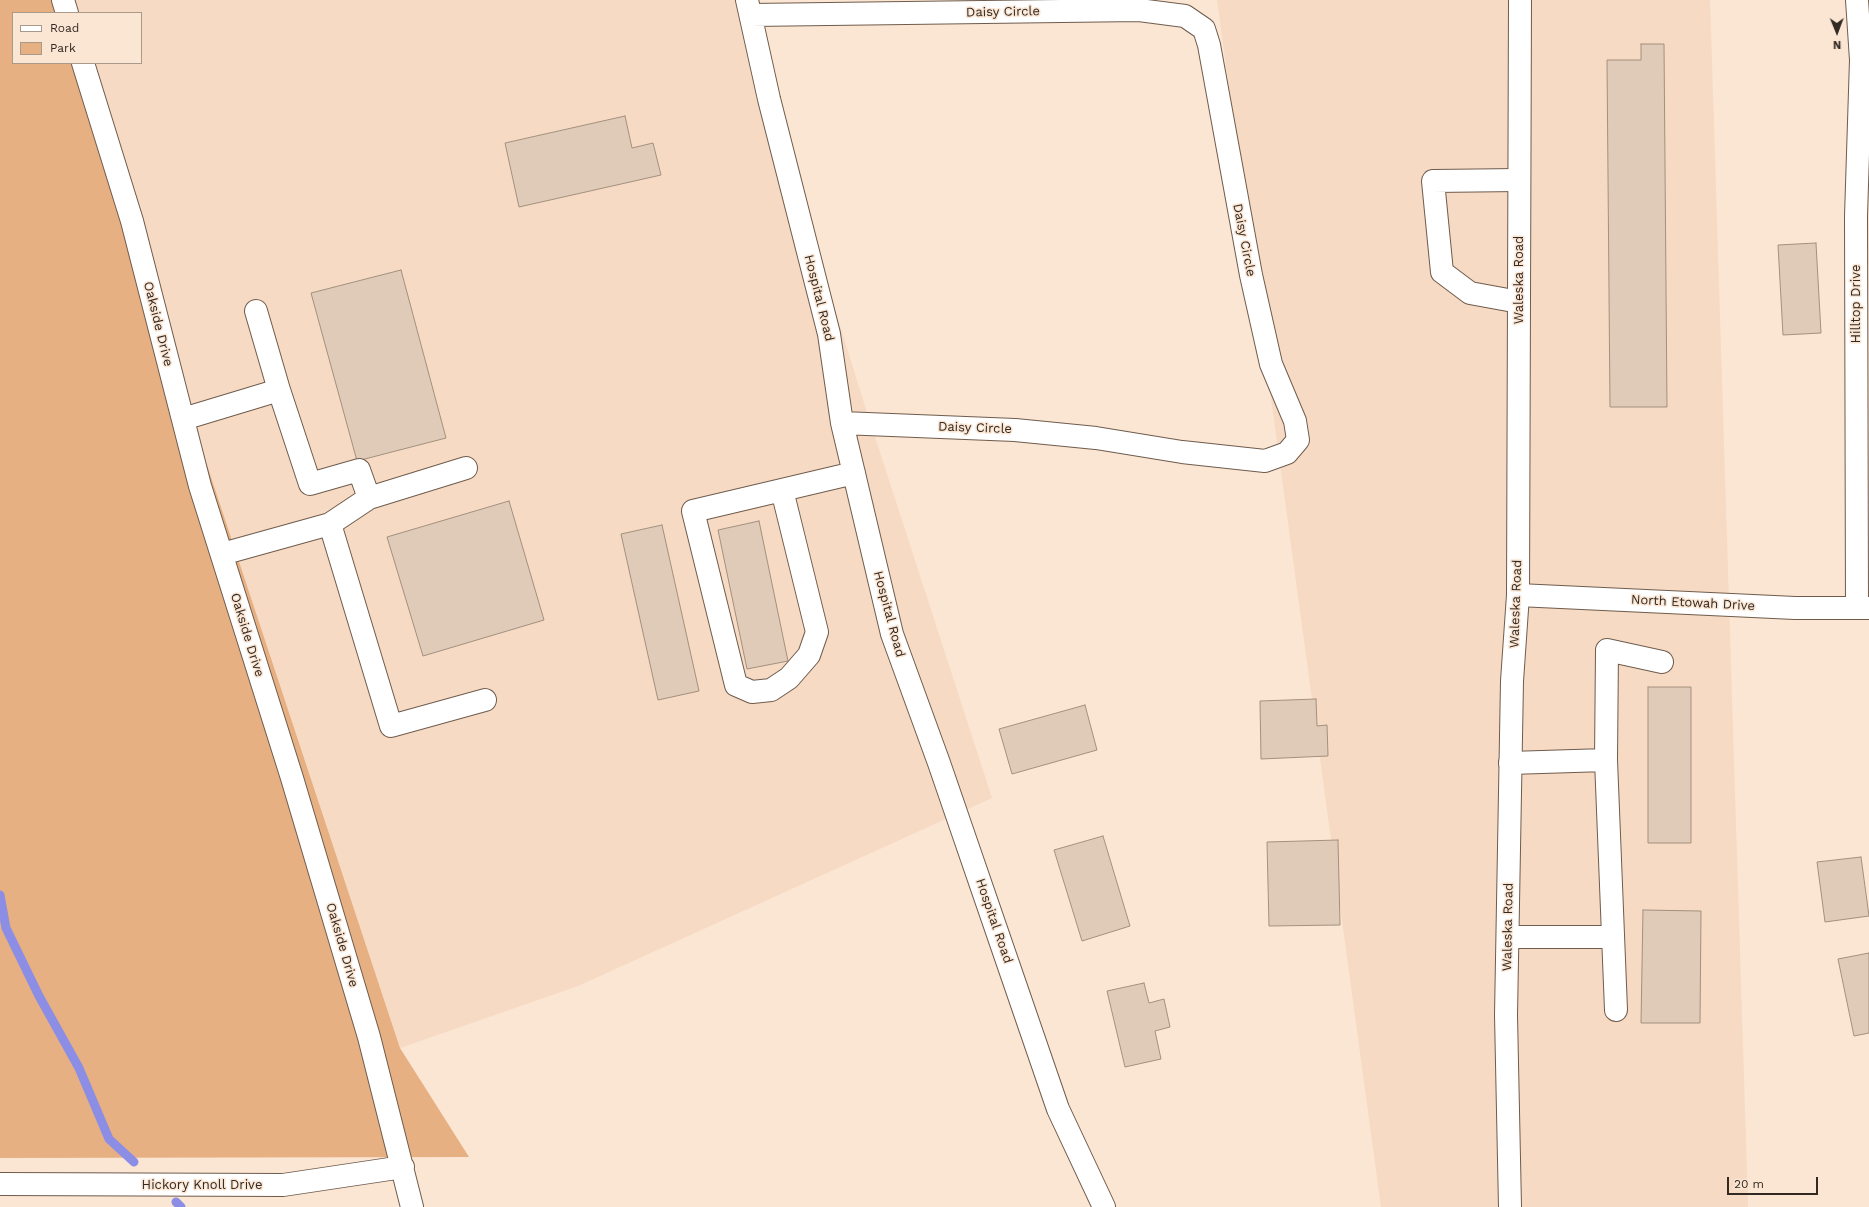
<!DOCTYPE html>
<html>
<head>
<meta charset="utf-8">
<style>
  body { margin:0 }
  #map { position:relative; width:1869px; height:1207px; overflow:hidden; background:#fbe5d3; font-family:"Work Sans",sans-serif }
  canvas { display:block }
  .legend { position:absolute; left:12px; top:12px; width:130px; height:52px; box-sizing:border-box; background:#fbe5d3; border:1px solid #aa9a8c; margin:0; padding:5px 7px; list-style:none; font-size:12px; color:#312922 }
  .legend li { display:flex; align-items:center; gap:8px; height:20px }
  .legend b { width:20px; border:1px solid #aa9a8c }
  .north { position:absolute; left:1817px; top:12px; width:40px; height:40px; -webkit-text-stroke:3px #fbe5d3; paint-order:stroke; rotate:179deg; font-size:11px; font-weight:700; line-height:16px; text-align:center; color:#312922 }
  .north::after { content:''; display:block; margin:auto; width:14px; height:18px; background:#312922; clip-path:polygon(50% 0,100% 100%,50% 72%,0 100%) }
  .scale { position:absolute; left:1727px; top:1177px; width:91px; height:18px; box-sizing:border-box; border:2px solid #312922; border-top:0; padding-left:5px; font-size:12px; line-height:14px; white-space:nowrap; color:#312922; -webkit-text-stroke:3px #fbe5d3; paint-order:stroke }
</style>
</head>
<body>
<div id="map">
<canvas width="1869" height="1207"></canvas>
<ul class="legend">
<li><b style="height:5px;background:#fff"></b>Road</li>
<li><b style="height:11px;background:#e7b082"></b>Park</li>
</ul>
<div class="north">N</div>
<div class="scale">20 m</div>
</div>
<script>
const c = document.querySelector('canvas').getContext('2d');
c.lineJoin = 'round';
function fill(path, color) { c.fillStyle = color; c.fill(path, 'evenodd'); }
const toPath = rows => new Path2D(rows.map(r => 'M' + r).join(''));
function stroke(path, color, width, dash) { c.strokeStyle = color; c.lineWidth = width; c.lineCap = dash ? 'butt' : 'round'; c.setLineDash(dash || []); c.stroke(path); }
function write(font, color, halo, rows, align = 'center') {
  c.font = font + ' "Work Sans",sans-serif'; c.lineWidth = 3; c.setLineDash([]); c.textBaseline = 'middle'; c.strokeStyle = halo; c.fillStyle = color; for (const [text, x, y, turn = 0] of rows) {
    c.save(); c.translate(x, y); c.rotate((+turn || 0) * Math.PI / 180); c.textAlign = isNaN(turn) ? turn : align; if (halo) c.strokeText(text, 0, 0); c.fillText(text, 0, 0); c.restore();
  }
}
fill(toPath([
  [53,0,739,0,864,403,992,798,578,986,400,1048,74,63,141,63,141,13,57,13],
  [1217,0,1710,0,1748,1207,1381,1207]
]), '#f6dac3');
fill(toPath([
  [0,0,53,0,57,13,13,13,13,63,74,63,400,1048,469,1157,0,1158]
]), '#e7b082');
stroke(toPath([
  [0,895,6,928,39,996,79,1068,109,1139,134,1162],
  [176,1202,181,1207]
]), '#8b8ee4', 9);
const building = toPath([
  [1641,44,1664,44,1667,407,1610,407,1607,60,1641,60,1641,44],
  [625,116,632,148,653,143,661,175,519,207,505,143,625,116],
  [1816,243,1821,333,1783,335,1778,245,1816,243],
  [401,270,446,438,357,461,311,293,401,270],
  [509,501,544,620,423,656,387,537,509,501],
  [759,521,788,661,747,669,718,530,759,521],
  [662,525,699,691,658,700,621,534,662,525],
  [1648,687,1691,687,1691,843,1648,843,1648,687],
  [1316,699,1317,726,1327,725,1328,756,1261,759,1260,701,1316,699],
  [1085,705,1097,750,1012,774,999,729,1085,705],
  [1103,836,1130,926,1082,941,1054,850,1103,836],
  [1338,840,1340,925,1269,926,1267,842,1338,840],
  [1861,857,1869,916,1825,922,1817,862,1861,857],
  [1643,910,1701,911,1700,1023,1641,1023,1643,910],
  [1869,953,1869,1033,1854,1036,1838,959,1869,953],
  [1144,983,1149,1003,1164,999,1170,1027,1155,1031,1161,1059,1125,1067,1107,991,1144,983]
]);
fill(building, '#e0cbb9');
stroke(building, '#a4907f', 1);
const minor = toPath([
  [63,0,67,13],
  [747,0,769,99,829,334,842,423,892,634,939,763,1058,1109,1104,1207],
  [1857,0,1861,60,1856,216,1857,608],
  [751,15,1139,10,1185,16,1204,29,1209,45,1251,275,1271,364,1295,421,1298,440,1287,453,1265,461,1182,452,1096,438,1015,430,842,423],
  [83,63,132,221,200,486,292,778,369,1037,412,1207],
  [1519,302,1470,293,1442,272,1433,181,1519,180],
  [256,311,279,390],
  [183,419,279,390,310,484,359,470,369,498,330,524,222,554],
  [782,490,817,632,809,655,789,678,771,690,752,692,736,685,693,511,782,490,854,473],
  [369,498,466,468],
  [330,524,391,726,485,700],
  [1518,595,1795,608,1869,608],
  [1606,760,1607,650,1662,662],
  [1510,763,1606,760,1616,1010],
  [1508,937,1613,937],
  [0,1184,283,1185,403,1167]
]);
const major = toPath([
  [1510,1207,1506,1015,1512,681,1518,595,1520,0]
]);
stroke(minor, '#6f5c4d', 24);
stroke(major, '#6f5c4d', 24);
stroke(minor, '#fff', 22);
stroke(major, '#fff', 22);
write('13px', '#312922', '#fbe5d3', [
  ["Daisy Circle",1003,12,-1],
  ["Daisy Circle",1244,240,79],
  ["Waleska Road",1519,280,-90],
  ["Hospital Road",819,298,76],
  ["Hilltop Drive",1856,304,-90],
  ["Oakside Drive",158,324,76],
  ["Daisy Circle",975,428,2],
  ["North Etowah Drive",1693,603,3],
  ["Waleska Road",1516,604,-88],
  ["Hospital Road",889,614,75],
  ["Oakside Drive",247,635,73],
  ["Hospital Road",994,921,71],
  ["Waleska Road",1508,927,-89],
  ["Oakside Drive",342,945,74],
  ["Hickory Knoll Drive",202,1185]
]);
</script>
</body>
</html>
